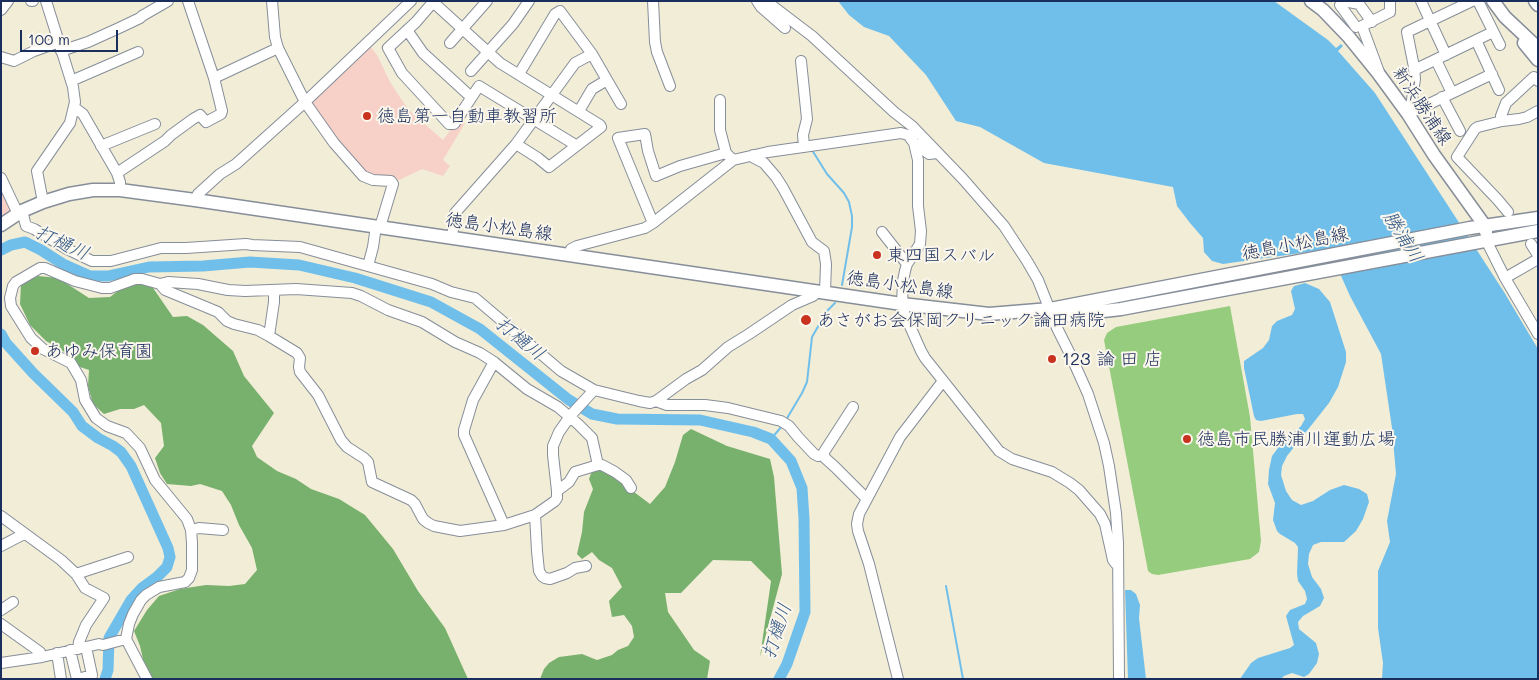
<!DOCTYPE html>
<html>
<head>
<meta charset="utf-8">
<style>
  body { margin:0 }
  #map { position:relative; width:1539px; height:680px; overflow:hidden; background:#f2edd6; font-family:Mali,sans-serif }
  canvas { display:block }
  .frame { position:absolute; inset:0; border:2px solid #1b2f5e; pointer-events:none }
  .scale { position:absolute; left:20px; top:30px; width:98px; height:22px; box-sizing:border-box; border:2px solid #1b2f5e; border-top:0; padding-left:6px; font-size:15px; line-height:18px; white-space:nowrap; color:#1b2f5e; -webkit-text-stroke:4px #fbf7ec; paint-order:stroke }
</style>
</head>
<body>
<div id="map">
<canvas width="1539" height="680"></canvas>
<div class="frame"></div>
<div class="scale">100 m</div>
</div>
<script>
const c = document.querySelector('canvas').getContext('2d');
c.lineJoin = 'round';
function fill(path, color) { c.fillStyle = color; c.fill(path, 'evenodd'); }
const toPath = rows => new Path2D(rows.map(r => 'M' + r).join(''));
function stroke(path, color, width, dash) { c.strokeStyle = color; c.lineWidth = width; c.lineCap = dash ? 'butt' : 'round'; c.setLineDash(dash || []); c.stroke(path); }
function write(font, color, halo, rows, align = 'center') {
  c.font = font + ' Mali,"Klee One",sans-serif'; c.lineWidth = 4; c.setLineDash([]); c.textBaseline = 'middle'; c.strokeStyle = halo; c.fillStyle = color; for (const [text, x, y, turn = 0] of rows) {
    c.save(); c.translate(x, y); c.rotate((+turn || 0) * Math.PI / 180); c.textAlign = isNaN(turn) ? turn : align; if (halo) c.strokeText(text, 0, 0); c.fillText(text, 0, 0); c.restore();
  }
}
fill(toPath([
  [369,45,377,55,390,82,403,102,412,113,443,140,459,119,465,123,443,160,450,166,443,176,422,169,397,181,368,176,347,155,310,101],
  [1,184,11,211,2,216,1,215]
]), '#f7d1c7');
fill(toPath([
  [1230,306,1250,417,1261,541,1259,552,1250,559,1158,575,1152,574,1148,571,1104,340,1107,333,1116,327]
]), '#95cc7e');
fill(toPath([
  [38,276,58,278,89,298,110,297,127,284,151,285,173,317,187,316,203,325,233,351,244,376,274,413,252,446,257,457,277,471,296,479,311,489,339,499,365,515,393,549,418,591,445,628,468,679,151,679,145,668,140,646,134,631,147,610,159,596,180,589,206,585,229,586,245,584,257,570,252,548,239,525,231,505,222,491,200,484,191,486,167,484,160,473,155,458,164,446,161,423,144,405,134,409,120,409,104,414,93,404,88,386,89,370,80,367,63,351,46,341,30,325,20,304,21,284],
  [691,429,727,446,770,459,774,477,782,574,760,657,771,581,751,561,713,560,681,593,665,593,668,612,694,650,710,661,707,679,540,679,544,669,549,663,559,657,582,654,597,660,612,655,618,650,628,646,634,637,632,626,624,615,612,617,609,601,622,587,612,568,599,560,592,552,582,559,577,554,582,532,584,512,593,489,589,479,592,471,606,471,650,504,665,487,675,462,683,435]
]), '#78b06d');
fill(toPath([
  [838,1,1274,1,1328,40,1336,48,1341,44,1343,46,1338,51,1375,93,1504,292,1538,349,1538,679,1382,679,1383,663,1378,628,1378,571,1390,542,1387,521,1396,474,1392,428,1381,354,1350,296,1329,249,1223,264,1212,261,1204,252,1203,238,1190,223,1177,206,1173,187,1044,163,980,127,956,121,926,75,889,36,864,27,849,15],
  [1305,283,1319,289,1330,302,1346,352,1346,362,1338,387,1329,403,1287,456,1282,466,1281,475,1286,491,1292,500,1301,505,1313,501,1330,490,1344,485,1359,489,1367,494,1369,502,1363,519,1356,531,1344,542,1321,542,1313,545,1309,554,1308,564,1312,577,1321,589,1324,598,1320,606,1303,616,1298,622,1299,629,1316,643,1319,654,1317,663,1309,674,1304,677,1292,673,1284,676,1281,679,1240,679,1251,663,1258,658,1290,648,1294,645,1286,616,1290,610,1305,604,1307,599,1305,591,1298,581,1297,574,1298,547,1295,543,1280,534,1277,531,1273,520,1275,503,1268,484,1269,470,1272,456,1278,448,1301,426,1305,419,1303,414,1297,414,1261,421,1256,420,1254,416,1244,368,1244,361,1263,348,1269,340,1272,326,1277,321,1292,315,1295,309,1291,291,1294,286],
  [1125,590,1131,590,1136,594,1140,605,1139,618,1146,679,1128,679]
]), '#70bfeb');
stroke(toPath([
  [812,150,827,174,844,193,849,202,852,216,852,227,842,285],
  [786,420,802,393,807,382,812,337,827,311,835,303],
  [771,439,782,426],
  [946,586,963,679]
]), '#70bfeb', 2);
stroke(toPath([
  [1,250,11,245,25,242,41,250,63,264,90,276,108,276,149,267,203,266,250,262,299,265,355,278,431,302,480,329,569,400,592,414,617,419,700,420,753,432,771,439,791,461,802,488,804,519,805,612,787,664,779,679],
  [1,334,6,343,33,373,73,412,82,426,98,438,113,446,121,452,131,466,168,548,170,557,167,567,157,577,142,588,131,600,109,638,108,670,105,679]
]), '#70bfeb', 11);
const minor = toPath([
  [31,1,33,1],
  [188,1,214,78],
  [272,1,275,37,278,48],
  [434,1,416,22,388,48,402,73,449,124,454,124,479,86,574,144,575,146],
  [653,1,655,42,657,52,670,86],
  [757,1,761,7,785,28],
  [766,1,812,36,894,112,912,126,963,179,1004,226,1027,261,1038,280,1057,328,1071,356,1088,394,1104,443,1109,466,1116,513,1118,543,1119,679],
  [1421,1,1446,55],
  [1472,1,1407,32,1414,67,1415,79,1412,100,1408,114,1492,74],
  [1478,1,1500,45],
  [433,2,500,63,600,125,601,127,549,167,538,158,516,144,455,213,452,237],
  [1,10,8,1],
  [1356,27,1340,5,1349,2,1359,4,1372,22],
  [407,30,423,53,471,97],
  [1476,40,1499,90],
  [450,43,487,1],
  [61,51,88,42,119,28,140,18,142,16,168,1],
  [1,57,14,61,34,51,59,42],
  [1436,60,1452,93],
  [801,61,807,119,803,135,804,146],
  [1414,70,1493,32],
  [471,71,513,24,529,1],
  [1379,72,1362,26,1390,12,1390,1],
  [519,74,555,14,560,11,592,54,607,80],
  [71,81,138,52],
  [1442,97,1460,131],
  [75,108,83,114,117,173,120,182,120,190],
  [579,111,592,89,607,80,621,104],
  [1502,121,1501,116,1506,103,1534,77,1538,81],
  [914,143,918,160,918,206,921,231,920,244,907,264,905,271,903,281,902,304,905,315,921,351,925,358,999,451,1012,459,1052,472,1070,483,1079,490,1100,514,1105,524,1113,560,1116,564],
  [516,144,575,63,592,54],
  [101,146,155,124],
  [726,153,733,160,768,152,901,133,908,135,914,143,929,154,937,153],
  [753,155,754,158,764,163,776,177,783,188,812,242,824,251,826,264,825,292],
  [117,173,165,141,171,135,193,119,200,115,206,122,221,114,222,111,214,78,278,48,305,102,334,143,363,176,373,180,391,181,393,184,380,227],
  [1,178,18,214],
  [195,200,198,194,220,174,236,164,305,102,411,1],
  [43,202,37,171,70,123,75,102,73,87,46,1],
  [22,211,26,226,34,229,67,249,92,261,111,261,161,248,186,248,246,244,252,245,300,247,432,284,451,292,475,298,561,371,594,390],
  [1508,212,1497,199,1457,157,1475,129,1478,127,1502,121,1519,119,1527,117,1538,111],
  [653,223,618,138,645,134,648,151,656,176,680,166,726,153,720,130,720,100],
  [882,232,907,264],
  [1487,242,1505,278,1538,334],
  [1531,244,1538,255],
  [570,255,571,249,577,246,645,228,653,223,733,160],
  [368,266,373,247,376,226],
  [1505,278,1538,259],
  [160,284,168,282,198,284,228,290,245,291,296,289,352,293,361,296,388,310,422,322,455,342,480,353,494,362],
  [274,290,274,302,269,336,297,353,300,358,299,367,300,372,318,395,341,440,347,447,364,458,368,462,372,482,411,500,415,504,423,519,428,523,434,526,460,531,504,525,535,515,555,501,557,498,557,491,553,455,553,446,559,432,571,415,594,390,639,401,650,403,656,401,686,379,702,370,728,347,749,334,792,305,813,296,818,291],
  [656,401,667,405,705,405,728,408,781,421,789,426,798,437,814,454,818,456,824,455],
  [853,407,824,452,824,455,825,458,835,467,867,499],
  [557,491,569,482,575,472,598,465,602,465,615,472,626,480,631,488],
  [535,515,537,551,539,571,542,576,545,578,550,579,567,573,575,568,586,566],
  [1,516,61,560,76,574,85,588,104,598,86,625,79,642,78,649],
  [504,525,464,435,464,430,473,400,494,362,527,389,558,407,578,424,592,438,598,465],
  [191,530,199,528,223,530],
  [1,546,24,534],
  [76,574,128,557],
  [1,610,13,602],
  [1,624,40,652,42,657],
  [70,650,77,679],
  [57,653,61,679],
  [1,663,42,657,99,644,103,645,126,639],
  [78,679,92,675,86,647],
  [147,679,126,639,129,624,133,614,141,600,146,595,159,587,185,582,189,578,192,570,192,543,191,530,187,519,155,480,140,448,126,433,107,426,96,418,85,400,81,380,71,363,43,349,31,338,11,306,10,298,13,286,16,282,40,268,45,268,75,281,102,288,110,288,135,279,142,279,160,284,165,290,218,312,227,321,234,324,258,330,269,336],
  [898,679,869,564,858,531,857,524,859,514,867,499,900,437,943,381]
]);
const major = toPath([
  [1311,1,1323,10,1348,36,1378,73,1408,114,1434,155,1485,226,1486,232],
  [1493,1,1505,17,1538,48],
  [1535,1,1538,5],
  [1524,43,1538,60],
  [1,225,22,211,43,202,69,194,93,190,120,190,195,200,902,304,989,314,1050,309,1470,228,1538,218],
  [1049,316,1068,315,1121,309,1538,231]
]);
stroke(minor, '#868e9a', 12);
stroke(major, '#868e9a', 15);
stroke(minor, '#fff', 10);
stroke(major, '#fff', 12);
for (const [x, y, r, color] of [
  [367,116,5,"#c8321e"],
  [877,255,5,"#c8321e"],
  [806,320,6,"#c8321e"],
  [35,351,5,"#c8321e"],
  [1052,359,5,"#c8321e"],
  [1187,439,5,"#c8321e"]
]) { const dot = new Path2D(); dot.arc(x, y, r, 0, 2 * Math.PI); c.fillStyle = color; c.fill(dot); stroke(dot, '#fbf7ec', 2); }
write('18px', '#1b2f5e', '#fbf7ec', [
  ["新浜勝浦線",1422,106,56],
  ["徳島小松島線",499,227,8],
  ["徳島小松島線",1295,244,-11],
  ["徳島小松島線",900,285,8]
]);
write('18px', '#1b2f5e', '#fbf7ec', [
  ["徳島第一自動車教習所",377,116],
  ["東四国スバル",887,255],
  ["あさがお会保岡クリニック論田病院",817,320],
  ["あゆみ保育園",45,351],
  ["123 論 田 店",1062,359],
  ["徳島市民勝浦川運動広場",1197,439]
], 'left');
write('italic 19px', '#355a88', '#fbf7ec', [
  ["勝浦川",1403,237,58],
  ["打樋川",62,243,25],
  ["打樋川",520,339,39],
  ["打樋川",777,631,-72]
]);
</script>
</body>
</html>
